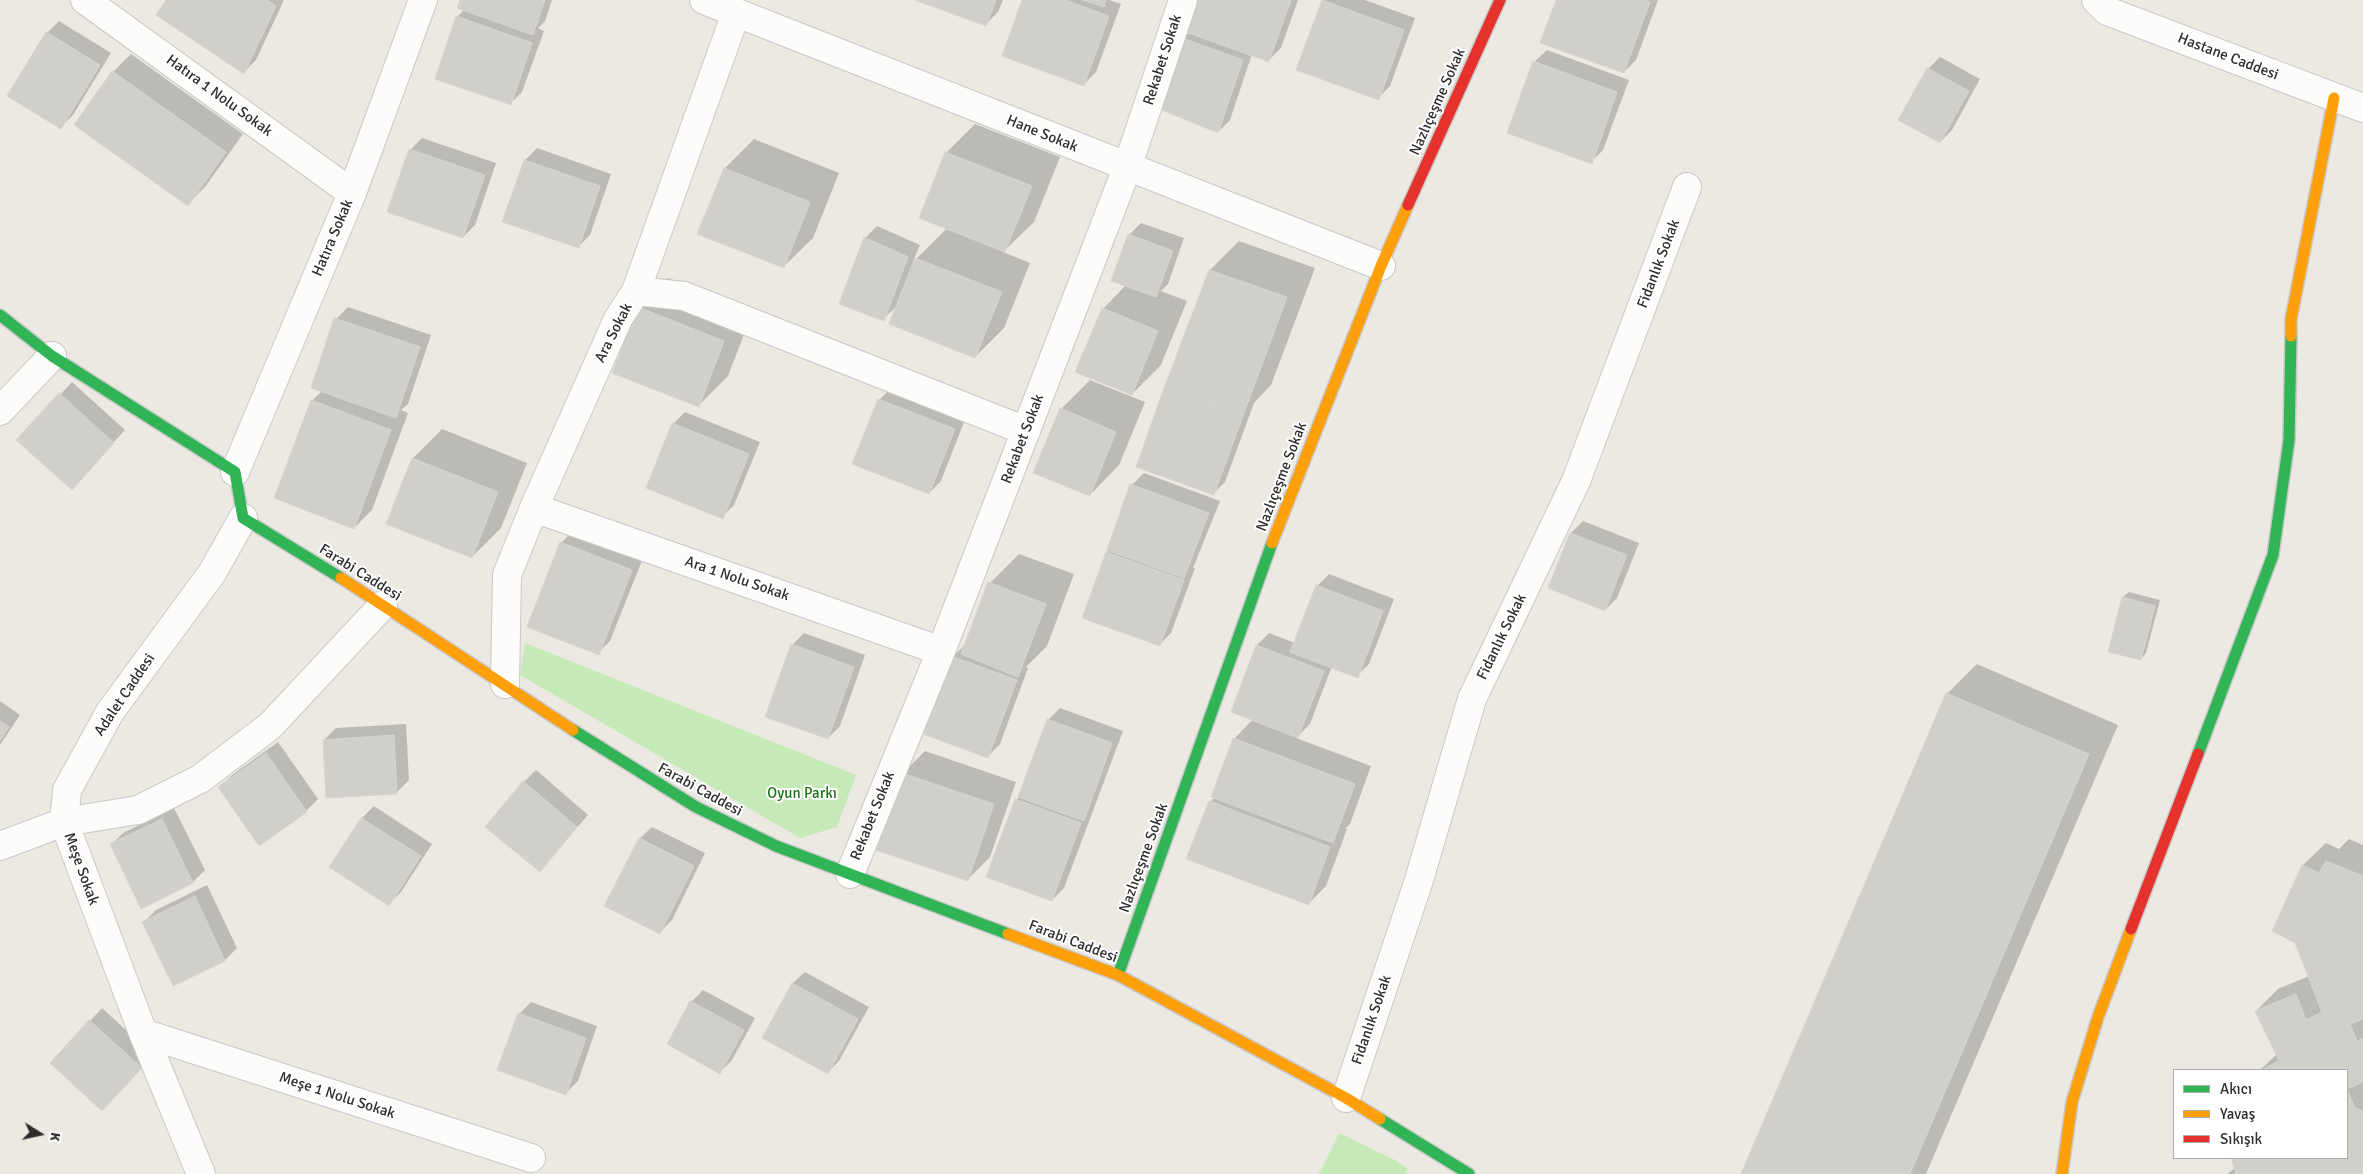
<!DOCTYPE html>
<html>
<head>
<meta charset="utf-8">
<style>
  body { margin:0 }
  #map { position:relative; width:2363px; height:1174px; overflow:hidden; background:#ebe9e2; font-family:Signika,sans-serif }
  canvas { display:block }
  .legend { position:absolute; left:2173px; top:1069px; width:175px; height:90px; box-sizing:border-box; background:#fff; border:1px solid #ababab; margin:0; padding:6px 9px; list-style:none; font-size:15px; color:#2d2d2d }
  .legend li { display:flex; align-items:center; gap:10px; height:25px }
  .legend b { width:25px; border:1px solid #ababab }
  .north { position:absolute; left:15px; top:1109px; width:50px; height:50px; -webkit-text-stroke:4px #fff; paint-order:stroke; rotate:100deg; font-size:14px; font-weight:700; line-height:20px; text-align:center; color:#2d2d2d }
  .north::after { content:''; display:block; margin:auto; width:18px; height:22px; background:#2d2d2d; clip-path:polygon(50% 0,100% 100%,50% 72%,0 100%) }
</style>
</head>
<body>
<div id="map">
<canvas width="2363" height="1174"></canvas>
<ul class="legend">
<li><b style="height:6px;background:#30b455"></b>Akıcı</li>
<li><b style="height:6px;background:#ff9f0a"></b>Yavaş</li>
<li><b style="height:6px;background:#e5322d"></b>Sıkışık</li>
</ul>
<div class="north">K</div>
</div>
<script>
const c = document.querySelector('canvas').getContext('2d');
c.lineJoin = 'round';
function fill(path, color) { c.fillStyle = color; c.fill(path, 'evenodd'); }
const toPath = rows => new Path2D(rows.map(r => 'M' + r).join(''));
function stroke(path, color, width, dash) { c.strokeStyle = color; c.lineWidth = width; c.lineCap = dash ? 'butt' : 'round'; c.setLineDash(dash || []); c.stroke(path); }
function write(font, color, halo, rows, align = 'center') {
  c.font = font + ' Signika,sans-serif'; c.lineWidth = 4; c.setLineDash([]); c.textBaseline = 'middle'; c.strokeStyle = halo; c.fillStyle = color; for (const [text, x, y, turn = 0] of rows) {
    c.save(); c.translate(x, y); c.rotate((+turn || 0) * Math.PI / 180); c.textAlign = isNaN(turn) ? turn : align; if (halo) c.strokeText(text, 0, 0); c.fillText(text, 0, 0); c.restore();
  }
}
fill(toPath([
  [525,643,856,775,837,827,800,838,520,675],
  [1339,1133,1395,1160,1408,1169,1405,1174,1319,1174]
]), '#c5eab8');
fill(toPath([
  [167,0,284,0,256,60,244,72],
  [462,0,552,0,545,21,538,28,544,31,522,92,510,104,457,17,464,10],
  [919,0,1003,0,998,12,986,24],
  [1024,0,1109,0,1121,4,1096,72,1084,84],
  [1199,0,1298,0,1281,48,1269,60,1252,54,1230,120,1218,132,1183,39,1190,32],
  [1323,0,1365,0,1415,18,1390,86,1378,98],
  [1557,0,1658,0,1636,60,1624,72],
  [59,21,111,53,73,115,61,127,47,33],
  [1547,50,1629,80,1603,150,1591,162,1534,62],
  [131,54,243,134,205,187,188,204,76,125,113,72],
  [1940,57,1980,79,1952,130,1940,142,1928,69],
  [975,124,1060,157,1034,222,1003,252,1030,263,1004,328,975,357,898,305,883,319,865,238,877,226,920,245,913,262,947,228,946,153],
  [422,138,496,163,475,225,463,237,410,150],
  [754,139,839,173,813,238,783,267,699,233,725,168],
  [537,148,611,174,590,235,578,247,504,221,525,160],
  [1141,223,1184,238,1168,284,1161,291,1187,301,1161,365,1132,394,1103,309,1126,285,1129,235],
  [1239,241,1315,268,1271,385,1254,403,1225,482,1213,494,1166,388,1210,270],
  [668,278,753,311,728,376,698,406,639,307],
  [348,307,431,335,408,404,401,410,408,413,372,510,354,528,312,401,322,391,336,319],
  [1090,380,1145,402,1119,465,1090,495,1061,409],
  [72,382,125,430,72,488,18,440],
  [891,388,966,417,941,481,929,493,854,463,879,400],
  [685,412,760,442,734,505,722,517,673,424],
  [442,429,527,463,501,528,472,557,387,523,413,458],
  [1144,473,1220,501,1193,568,1195,568,1171,633,1159,645,1107,553,1132,485],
  [1583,521,1639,543,1617,598,1605,610,1550,588,1571,533],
  [573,531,643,558,610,641,598,653,561,543],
  [1019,554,1074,574,1047,646,1026,667,1028,668,1000,744,988,756,952,657,965,645,990,583],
  [1329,574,1394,599,1369,664,1357,676,1332,666,1310,724,1296,738,1371,766,1350,824,1345,829,1347,829,1326,886,1308,904,1210,802,1215,797,1234,739,1253,719,1257,645,1269,633,1295,643,1317,586],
  [2129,592,2160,600,2146,653,2141,659,2123,597],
  [804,633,865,655,840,726,828,738,792,645],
  [1977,664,2118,725,1926,1174,1742,1174,1947,694],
  [0,701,20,715,0,745],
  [1060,708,1123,731,1064,888,1052,900,1016,800,1020,796,1048,720],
  [406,724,409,780,397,792,324,740,336,728],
  [278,742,318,799,306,811,220,787,232,775],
  [925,751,1016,782,990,857,968,879,903,773],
  [536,770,588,815,540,870,524,782],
  [374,806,432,844,401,892,389,904,330,866,362,818],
  [174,808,205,870,193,882,141,907,111,845,123,833],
  [652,827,705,853,672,920,660,932,640,838],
  [2349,839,2363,845,2363,1174,2227,1174,2236,1167,2232,1158,2347,1158,2347,1070,2260,1070,2277,1054,2256,1011,2278,989,2309,976,2296,942,2273,931,2303,865,2326,843,2339,849],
  [207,885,237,948,225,960,174,985,144,922,156,910],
  [805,972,869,1007,839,1061,827,1073,793,983],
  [703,990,755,1018,732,1060,720,1072,691,1002],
  [531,1002,597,1026,578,1081,566,1093,519,1014],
  [102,1008,153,1055,114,1097,51,1063]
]), '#0003');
const building = toPath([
  [166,0,267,0,276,6,244,74,156,15,166,0],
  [460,0,545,0,533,35,457,8,460,0],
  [915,0,996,0,986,26,915,0],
  [1022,0,1065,0,1109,16,1084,86,1002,56,1022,0],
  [1083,0,1106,0,1104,7,1083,0],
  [1198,0,1291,0,1269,62,1186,32,1198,0],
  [1322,0,1404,30,1379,100,1296,70,1322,0],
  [1556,0,1645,0,1650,2,1624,73,1540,43,1556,0],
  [456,16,532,43,511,105,435,79,456,16],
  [46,32,100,65,61,129,7,96,46,32],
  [1182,38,1243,60,1218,133,1157,108,1182,38],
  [1533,61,1617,92,1592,164,1507,133,1533,61],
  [1927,68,1969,91,1940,143,1898,120,1927,68],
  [112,71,226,152,188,206,74,125,112,71],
  [409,149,485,175,463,238,387,212,409,149],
  [945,152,1032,186,1005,252,919,218,945,152],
  [524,160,600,186,579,248,502,222,524,160],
  [724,168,810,202,784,268,697,234,724,168],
  [1128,234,1173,251,1156,297,1111,281,1128,234],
  [864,237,908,257,884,321,839,304,864,237],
  [915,258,1002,292,975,358,889,324,915,258],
  [1209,270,1287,297,1243,416,1164,388,1209,270],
  [638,307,724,341,699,407,612,373,638,307],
  [1102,308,1158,331,1132,395,1075,372,1102,308],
  [334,318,420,347,396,418,311,388,334,318],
  [1164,388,1243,416,1214,495,1136,467,1164,388],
  [59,393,114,443,72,490,16,440,59,393],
  [878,399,955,429,929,494,852,464,878,399],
  [311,400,391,430,354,529,274,498,311,400],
  [1060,408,1116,432,1090,496,1033,473,1060,408],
  [672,423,749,454,723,519,646,488,672,423],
  [412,458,498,492,472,558,386,524,412,458],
  [1130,484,1209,513,1184,578,1107,550,1130,484],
  [1570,533,1627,555,1605,611,1548,588,1570,533],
  [560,542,632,570,599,655,527,627,560,542],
  [1106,552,1184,580,1160,646,1082,618,1106,552],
  [988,582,1046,604,1018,677,961,654,988,582],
  [1316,585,1383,611,1358,678,1290,652,1316,585],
  [2122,597,2155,606,2141,660,2108,652,2122,597],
  [791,644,854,667,828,739,765,717,791,644],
  [1256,645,1324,671,1298,738,1231,712,1256,645],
  [951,656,1017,680,988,758,923,734,951,656],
  [1946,693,2089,754,1910,1174,1741,1174,1946,693],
  [1047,719,1112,743,1084,821,1018,797,1047,719],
  [0,721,9,727,0,741,0,721],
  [394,735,397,794,326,798,323,740,394,735],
  [1233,738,1355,784,1333,843,1211,797,1233,738],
  [266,753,307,812,259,846,218,787,266,753],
  [902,773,994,804,968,881,876,850,902,773],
  [523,781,577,827,540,872,485,827,523,781],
  [1015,799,1081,823,1052,901,986,877,1015,799],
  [1209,801,1330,847,1309,905,1186,859,1209,801],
  [361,818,421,856,389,906,329,867,361,818],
  [162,819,193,883,141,909,110,844,162,819],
  [639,838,694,866,660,934,604,906,639,838],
  [2326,861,2363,876,2363,1019,2350,1024,2357,1041,2363,1039,2363,1082,2347,1089,2355,1108,2363,1111,2363,1174,2236,1174,2231,1158,2347,1158,2347,1070,2262,1070,2279,1061,2255,1011,2296,994,2306,1020,2322,1012,2295,943,2272,931,2302,865,2319,873,2326,861],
  [195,896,225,961,173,986,142,922,195,896],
  [792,983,858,1019,828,1074,762,1038,792,983],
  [690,1001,744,1030,720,1074,667,1044,690,1001],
  [518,1013,586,1038,566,1095,497,1070,518,1013],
  [89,1020,142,1068,102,1111,50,1063,89,1020]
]);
fill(building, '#d0cfc9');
stroke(building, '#d6d4ce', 1);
const street = toPath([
  [85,0,352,193],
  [704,0,1381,266],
  [2096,0,2107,11,2363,108],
  [636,291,736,13],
  [0,411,52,356],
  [235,472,352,193,423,0],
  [534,508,941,651],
  [505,684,507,575,534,508,618,319,636,291,684,296,1026,431],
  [0,846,64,822,67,790,110,712,212,573,243,518],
  [850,874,941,651,1127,168,1183,0],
  [143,1033,531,1158],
  [1346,1098,1419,880,1472,699,1576,481,1687,187],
  [201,1174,143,1033,64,822,138,810,200,779,270,726,383,605]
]);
const fast = toPath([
  [0,315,52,356,235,472,243,518,341,578],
  [573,730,696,807,776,846,1008,934],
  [2198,754,2273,555,2289,440,2291,336],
  [1118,975,1272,543],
  [1380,1119,1469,1174]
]);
const slow = toPath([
  [2291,336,2291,319,2334,98],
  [1272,543,1381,266,1408,205],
  [341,578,573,730],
  [1008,934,1118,975,1346,1098,1380,1119],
  [2062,1174,2072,1102,2098,1017,2131,929]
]);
const jam = toPath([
  [1408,205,1500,0],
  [2131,929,2198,754]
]);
stroke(street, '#c8c8c8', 30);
stroke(fast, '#c8c8c8', 14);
stroke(slow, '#c8c8c8', 14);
stroke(jam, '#c8c8c8', 14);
stroke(street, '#fcfcfb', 28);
stroke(fast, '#30b455', 11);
stroke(slow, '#ff9f0a', 11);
stroke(jam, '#e5322d', 11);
write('15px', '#2d2d2d', '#fff', [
  ["Hastane Caddesi",2228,57,21],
  ["Rekabet Sokak",1163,60,-72],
  ["Hatıra 1 Nolu Sokak",219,96,36],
  ["Nazlıçeşme Sokak",1438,102,-66],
  ["Hane Sokak",1042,134,22],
  ["Hatıra Sokak",333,238,-67],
  ["Fidanlık Sokak",1659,264,-69],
  ["Ara Sokak",614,333,-63],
  ["Rekabet Sokak",1023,439,-69],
  ["Nazlıçeşme Sokak",1282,477,-69],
  ["Farabi Caddesi",360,573,32],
  ["Ara 1 Nolu Sokak",737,579,19],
  ["Fidanlık Sokak",1502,637,-64],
  ["Adalet Caddesi",125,695,-56],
  ["Farabi Caddesi",700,790,29],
  ["Rekabet Sokak",873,816,-68],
  ["Nazlıçeşme Sokak",1144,858,-70],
  ["Meşe Sokak",81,869,70],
  ["Farabi Caddesi",1073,942,21],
  ["Fidanlık Sokak",1372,1020,-71],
  ["Meşe 1 Nolu Sokak",337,1096,18]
]);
write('15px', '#197314', '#fff', [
  ["Oyun Parkı",802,794]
]);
</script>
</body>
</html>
